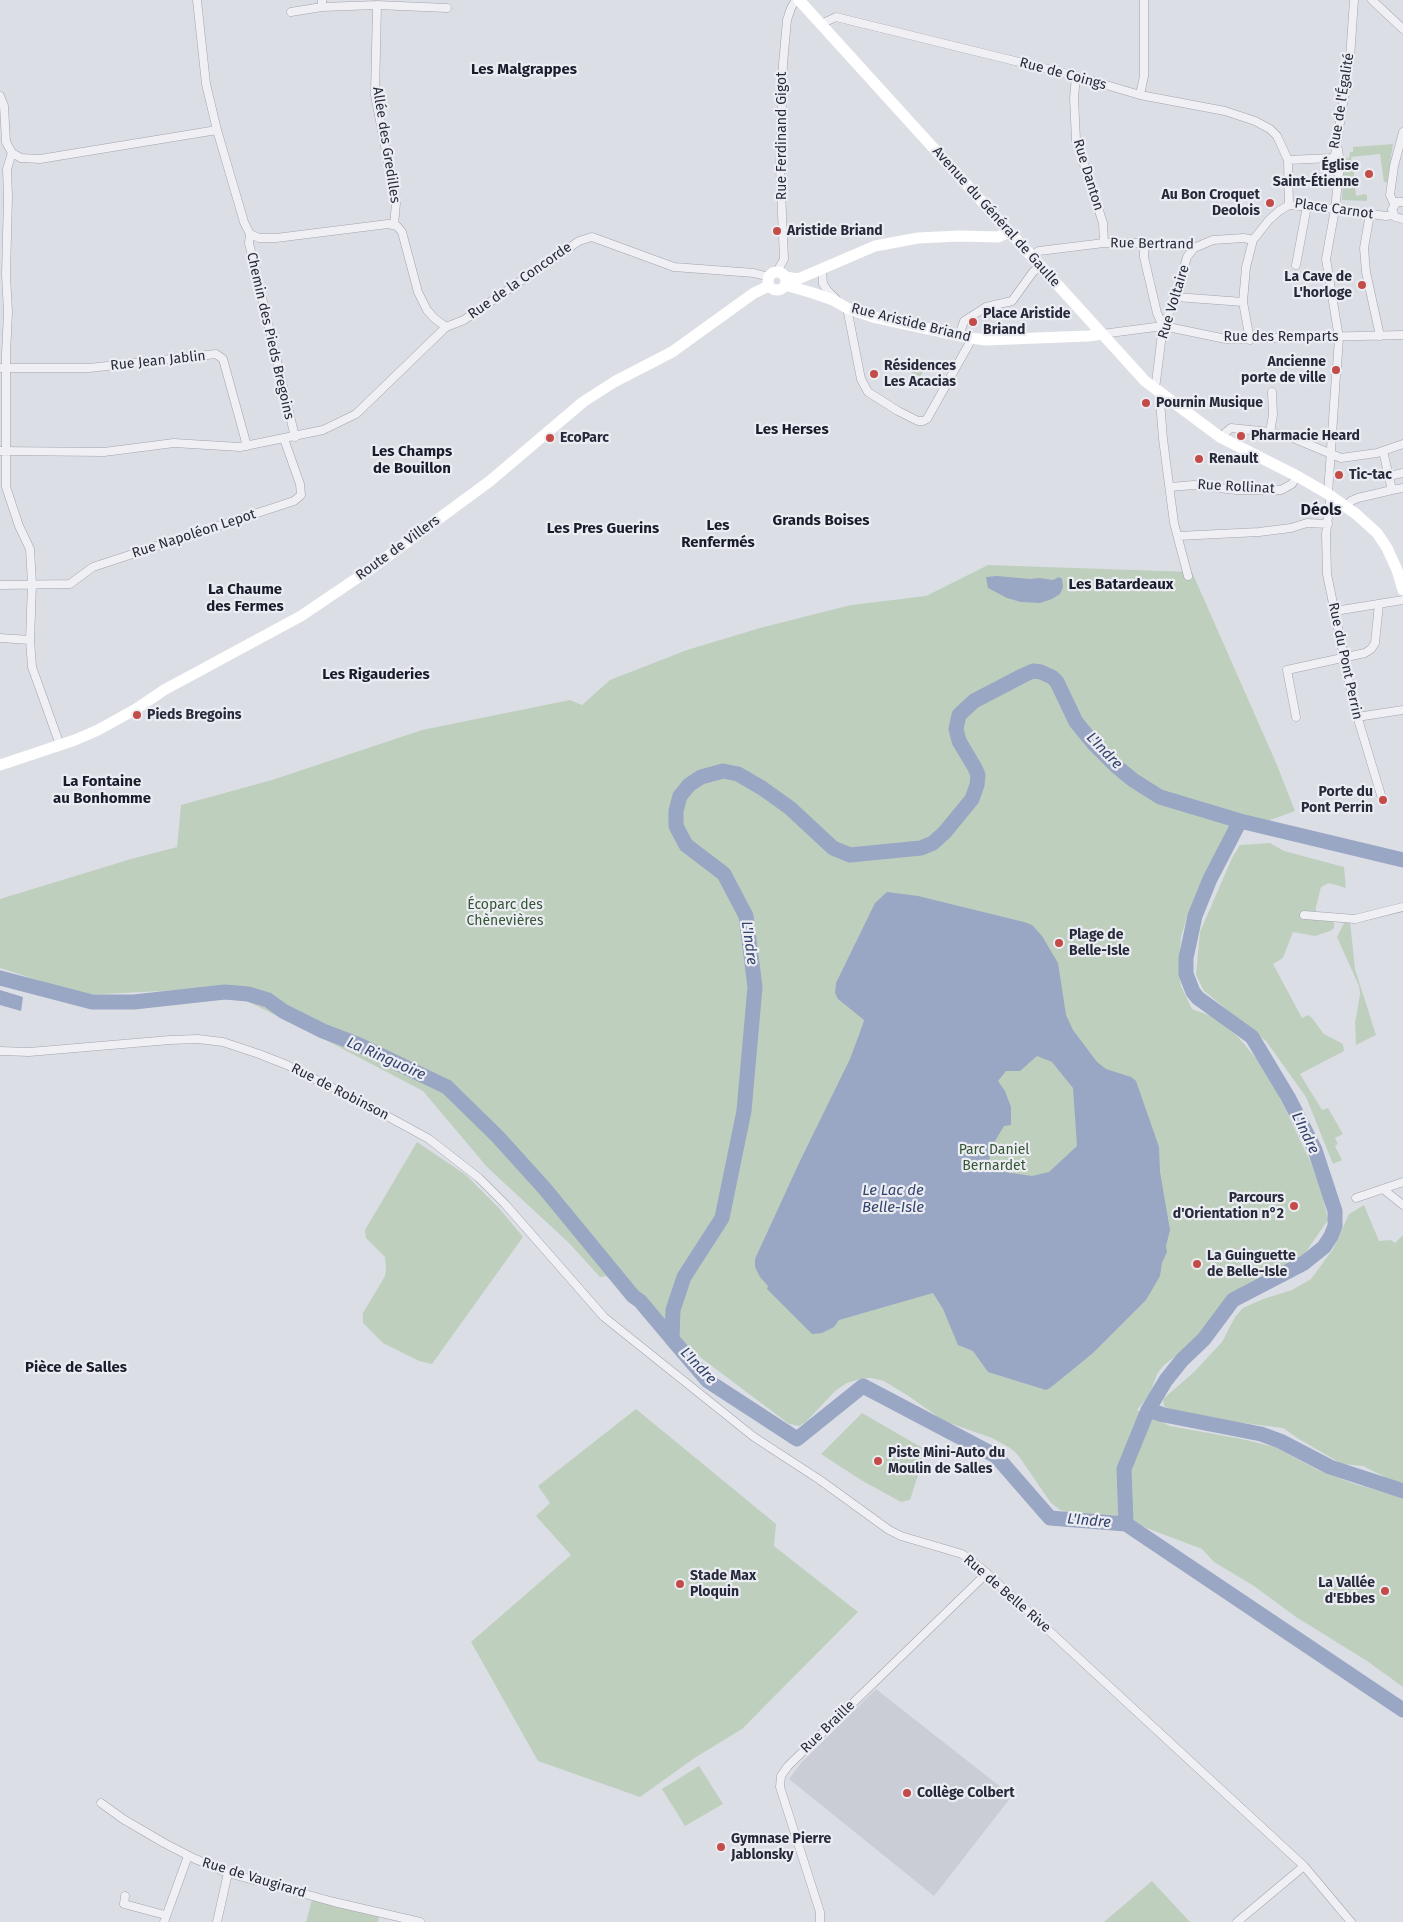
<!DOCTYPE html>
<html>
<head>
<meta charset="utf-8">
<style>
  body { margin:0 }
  canvas { display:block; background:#dcdee5 }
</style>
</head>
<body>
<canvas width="1403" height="1922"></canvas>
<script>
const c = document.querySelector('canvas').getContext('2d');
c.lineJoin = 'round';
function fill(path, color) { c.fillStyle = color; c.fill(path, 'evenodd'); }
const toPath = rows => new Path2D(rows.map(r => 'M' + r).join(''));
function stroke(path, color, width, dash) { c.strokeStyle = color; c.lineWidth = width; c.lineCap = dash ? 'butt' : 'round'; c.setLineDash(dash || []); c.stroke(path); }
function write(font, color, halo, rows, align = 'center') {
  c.font = font + ' "Fira Sans",sans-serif'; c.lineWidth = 4.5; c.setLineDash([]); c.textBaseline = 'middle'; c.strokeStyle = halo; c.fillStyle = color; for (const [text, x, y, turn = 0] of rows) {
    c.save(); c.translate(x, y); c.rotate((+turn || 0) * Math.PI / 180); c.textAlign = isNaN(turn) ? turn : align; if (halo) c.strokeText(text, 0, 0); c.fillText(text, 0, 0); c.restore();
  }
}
fill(toPath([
  [876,1689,1012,1796,934,1896,789,1779,801,1763]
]), '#cacdd6');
fill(toPath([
  [1393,144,1387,183,1384,182,1380,154,1351,157,1355,179,1350,180,1351,185,1355,186,1356,196,1365,194,1367,195,1367,201,1342,200,1344,157,1349,158,1350,152,1353,152,1353,147],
  [918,362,926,366,920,377,912,373],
  [988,565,1192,572,1277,765,1295,811,1226,836,1226,841,1218,862,1187,917,1181,937,1179,974,1181,986,1192,1009,1214,1017,1239,1038,1259,1062,1277,1092,1311,1163,1322,1193,1328,1220,1303,1256,1230,1295,1194,1342,1164,1365,1157,1374,1150,1394,1137,1410,1170,1426,1242,1439,1275,1447,1318,1470,1352,1483,1403,1498,1403,1687,1367,1661,1296,1617,1254,1586,1214,1562,1202,1549,1112,1515,1108,1519,1099,1520,1060,1510,1051,1503,1018,1455,1010,1448,992,1438,944,1421,910,1397,884,1381,871,1378,860,1379,847,1383,835,1391,806,1422,799,1426,789,1424,684,1345,678,1336,667,1333,606,1276,600,1277,569,1243,487,1167,423,1091,316,1035,220,988,84,995,0,968,0,899,131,859,177,847,181,805,272,780,422,730,570,700,582,705,610,680,687,650,760,628,851,605,926,596],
  [1270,843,1284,851,1344,867,1346,888,1329,883,1321,887,1316,907,1315,918,1334,921,1334,928,1330,931,1315,936,1293,932,1283,958,1273,964,1302,1018,1308,1015,1312,1018,1324,1034,1343,1044,1344,1051,1300,1074,1322,1110,1328,1108,1343,1134,1335,1138,1338,1144,1335,1146,1342,1160,1333,1164,1306,1097,1266,1041,1204,991,1196,975,1200,932,1232,858,1240,845],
  [1345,921,1350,921,1355,969,1376,1035,1356,1045,1355,1023,1360,994,1359,986,1337,937],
  [417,1142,466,1175,499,1208,523,1237,432,1364,419,1361,383,1343,363,1323,363,1313,385,1276,386,1267,385,1257,366,1238,365,1230],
  [1364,1205,1379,1241,1391,1240,1395,1243,1403,1235,1403,1486,1363,1466,1342,1464,1299,1439,1283,1428,1197,1417,1171,1410,1164,1406,1163,1399,1194,1372,1222,1342,1235,1317,1243,1308,1263,1299,1292,1290,1311,1279,1333,1249,1349,1214],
  [636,1409,776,1524,774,1546,858,1612,742,1729,696,1757,640,1797,538,1761,471,1642,571,1555,536,1516,550,1503,538,1486],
  [862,1413,926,1450,910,1500,901,1502,861,1480,821,1454],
  [699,1766,723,1804,685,1826,662,1789],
  [1152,1881,1190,1922,1104,1922],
  [312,1900,379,1917,378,1922,306,1922]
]), '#bfcfbe');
fill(toPath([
  [997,576,1030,579,1039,578,1053,580,1059,577,1062,579,1063,587,1060,594,1052,599,1040,603,1021,602,1007,598,988,588,986,577],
  [887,892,918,896,1024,922,1032,925,1042,936,1058,963,1066,1015,1073,1030,1097,1062,1106,1069,1131,1077,1136,1081,1159,1147,1160,1172,1170,1230,1166,1246,1167,1252,1162,1263,1160,1276,1146,1300,1093,1353,1050,1388,1046,1390,988,1372,973,1351,958,1345,943,1309,933,1293,839,1320,834,1327,822,1333,812,1334,767,1289,768,1286,760,1277,755,1267,755,1259,800,1161,850,1059,863,1024,864,1020,838,999,835,993,836,983,875,903],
  [1037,1056,1052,1062,1073,1088,1077,1146,1049,1172,1032,1176,998,1171,988,1166,992,1146,1004,1126,1011,1125,1011,1107,1005,1091,998,1081,1006,1071,1020,1071],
  [0,990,23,997,21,1011,0,1005]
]), '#99a6c4');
stroke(toPath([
  [1240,821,1210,879,1195,916,1186,958,1186,974,1193,992,1198,998,1252,1037,1288,1097,1315,1150,1335,1211,1335,1226,1331,1236,1324,1247,1304,1263,1233,1300,1204,1339,1182,1360,1166,1380,1148,1410,1164,1415,1261,1434,1280,1441,1330,1467,1403,1491],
  [1403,860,1240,821,1160,797,1133,780,1116,766,1094,744,1076,722,1057,682,1052,677,1041,672,1033,671,1022,676,974,701,959,715,956,729,959,741,975,768,978,775,977,785,972,799,945,832,933,843,921,848,850,855,833,848,790,808,762,788,738,774,723,771,701,777,689,785,680,796,676,811,676,826,686,845,724,874,746,916,755,987,744,1111,722,1218,684,1277,673,1310,672,1339,708,1381,797,1439,863,1386,996,1456,1050,1518,1126,1524,1403,1710],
  [0,978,92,1002,134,1002,225,992,248,994,268,1000,283,1011,323,1031,357,1044,447,1087,498,1137,545,1189,633,1296,640,1301,672,1339],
  [1126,1524,1124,1469,1148,1410]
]), '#99a6c4', 15);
const street = toPath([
  [197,0,206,84,217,130],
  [322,0,322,7,377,5,375,95,396,203,394,225],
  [1372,0,1403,29],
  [377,5,447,8],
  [291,12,322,7],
  [821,24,836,17,1076,76,1140,95,1225,111,1255,121,1270,129,1277,136,1288,160,1289,205,1335,209,1386,216,1393,215],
  [1076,76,1074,98,1076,140,1103,223,1104,243],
  [1140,95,1144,76,1144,0],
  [0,96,4,106,6,142,12,153,21,158,40,159,217,130,244,222,250,234,259,238,276,238,388,224,397,226,402,232,418,292,427,310,434,318,446,327],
  [12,153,7,169,8,197,6,275,8,312,6,354,6,487,19,526,30,549,32,584,30,640,32,667,60,745],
  [1288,160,1332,158,1335,155,1350,58,1354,0],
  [1403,202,1397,202,1392,209,1395,217,1403,219],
  [1394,204,1390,195,1394,166,1403,132],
  [1370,214,1364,248,1366,272,1380,336],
  [250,234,249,243,295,437],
  [1144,243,1144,257,1157,313,1163,326],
  [1031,256,1039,251,1104,243,1144,243,1186,246,1194,248,1213,240,1244,238,1253,240],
  [1296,265,1307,206],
  [822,269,823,284,827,290,836,299],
  [777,272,784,259,780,168,783,64,787,20,791,8,796,0],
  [1176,297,1243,302],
  [845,307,847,308,861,379,868,392,898,411,918,421,923,421,927,419,969,344,970,338],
  [1102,334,1163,326,1226,339,1403,335],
  [959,336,964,321,986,307,1012,301,1033,272,1040,266],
  [1250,340,1243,302,1246,267,1253,240,1269,220,1279,211,1289,205],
  [1337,367,1339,338,1326,259,1335,209,1340,164,1338,149],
  [0,368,89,368,216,354,223,359,247,446],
  [1152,387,1156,382,1163,326,1176,297,1187,257,1194,248],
  [1162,396,1160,401,1163,439,1174,523,1188,576],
  [1270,432,1273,415,1272,392],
  [1220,437,1231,428,1270,432,1293,438,1341,458,1377,453,1403,444],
  [0,451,104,452,174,443,240,447,323,430,356,414,446,327,464,320,579,241,592,237,674,267,754,273,769,277],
  [1383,451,1392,490,1403,488],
  [1389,476,1403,473],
  [1170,487,1194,485,1236,490,1281,490,1292,484,1297,476],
  [1328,494,1336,375],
  [1333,498,1330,501,1326,534,1327,574,1354,706,1381,795],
  [1347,506,1351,501,1358,498,1392,490],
  [1178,536,1259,532,1291,528,1307,523,1328,524],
  [0,585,70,584,93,567,294,501,301,495,300,484,284,439],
  [1335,611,1403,600],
  [0,638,30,640],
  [1296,717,1287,670,1365,653,1371,649,1375,643,1379,604],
  [1357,717,1403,710],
  [1304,915,1355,919,1403,907],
  [0,1051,29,1052,170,1040,198,1039,223,1042,259,1054,287,1065,365,1104,429,1139,479,1178,505,1204,604,1317,754,1437,820,1480,889,1530,901,1536,962,1554,981,1568,1304,1866,1351,1922],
  [1383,1189,1403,1205],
  [1356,1198,1403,1182],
  [101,1803,123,1819,164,1843,193,1858,228,1873,334,1902,420,1922],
  [125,1896,124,1904,165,1915],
  [164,1922,188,1856],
  [217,1922,228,1873],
  [820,1922,820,1912,780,1787,781,1776,788,1766,987,1573],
  [1237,1922,1304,1866]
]);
stroke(street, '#a2a4ae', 9);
stroke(street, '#efeff4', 8);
stroke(toPath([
  [799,0,1145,381,1220,437,1297,476,1328,494,1356,514,1377,533,1387,548,1397,570,1403,590],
  '768 281a9 9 0 1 1 18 0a9 9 0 1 1-18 0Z',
  [785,277,798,279,875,246,918,238,959,236,998,237,1009,232],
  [785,285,813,293,833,300,847,308,873,317,970,338,986,340,1088,336,1102,334],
  [0,765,75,740,98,730,136,709,164,690,301,616,369,570,490,481,583,402,614,382,672,352,754,293,769,286]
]), '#fff', 11);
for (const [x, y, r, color] of [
  [1369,174,5,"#c44c48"],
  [1270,203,5,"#c44c48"],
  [777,231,5,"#c44c48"],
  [1362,285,5,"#c44c48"],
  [973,322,5,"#c44c48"],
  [1336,370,5,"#c44c48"],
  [874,374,5,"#c44c48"],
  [1146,403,5,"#c44c48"],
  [1241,436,5,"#c44c48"],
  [550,438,5,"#c44c48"],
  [1199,459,5,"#c44c48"],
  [1339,475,5,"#c44c48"],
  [137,715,5,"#c44c48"],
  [1383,800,5,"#c44c48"],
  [1059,943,5,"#c44c48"],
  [1294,1206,5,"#c44c48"],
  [1197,1264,5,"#c44c48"],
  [878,1461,5,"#c44c48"],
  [680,1584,5,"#c44c48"],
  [1385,1591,5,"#c44c48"],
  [907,1793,5,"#c44c48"],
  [721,1847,5,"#c44c48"]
]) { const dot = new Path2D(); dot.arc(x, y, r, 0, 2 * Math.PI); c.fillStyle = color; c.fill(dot); stroke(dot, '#ebedf3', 2); }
write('14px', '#272a3a', '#ebedf3', [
  ["Rue de Coings",1063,74,15],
  ["Rue de l'Égalité",1342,101,-81],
  ["Rue Ferdinand Gigot",782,136,-90],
  ["Allée des Gredilles",386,145,81],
  ["Rue Danton",1088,175,73],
  ["Place Carnot",1334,209,8],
  ["Avenue du Général de Gaulle",996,217,48],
  ["Rue Bertrand",1152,244,1],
  ["Rue de la Concorde",520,281,-35],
  ["Rue Voltaire",1174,302,-73],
  ["Rue Aristide Briand",911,323,14],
  ["Chemin des Pieds Bregoins",270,336,77],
  ["Rue des Remparts",1281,337],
  ["Rue Jean Jablin",158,361,-6],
  ["Rue Rollinat",1236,487,3],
  ["Rue Napoléon Lepot",194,534,-18],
  ["Route de Villers",398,548,-36],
  ["Rue du Pont Perrin",1345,661,78],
  ["Rue de Robinson",340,1092,27],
  ["Rue de Belle Rive",1007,1594,41],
  ["Rue Braille",828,1727,-44],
  ["Rue de Vaugirard",254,1878,17]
]);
write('bold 14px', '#272a3a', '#ebedf3', [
  ["Église",1359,166,"right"],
  ["Saint-Étienne",1359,182,"right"],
  ["Au Bon Croquet",1260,195,"right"],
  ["Deolois",1260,211,"right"],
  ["Aristide Briand",787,231],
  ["La Cave de",1352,277,"right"],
  ["L'horloge",1352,293,"right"],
  ["Place Aristide",983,314],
  ["Briand",983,330],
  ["Ancienne",1326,362,"right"],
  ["porte de ville",1326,378,"right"],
  ["Résidences",884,366],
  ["Les Acacias",884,382],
  ["Pournin Musique",1156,403],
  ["Pharmacie Heard",1251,436],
  ["EcoParc",560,438],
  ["Renault",1209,459],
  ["Tic-tac",1349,475],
  ["Pieds Bregoins",147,715],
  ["Porte du",1373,792,"right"],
  ["Pont Perrin",1373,808,"right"],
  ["Plage de",1069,935],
  ["Belle-Isle",1069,951],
  ["Parcours",1284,1198,"right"],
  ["d'Orientation n°2",1284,1214,"right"],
  ["La Guinguette",1207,1256],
  ["de Belle-Isle",1207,1272],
  ["Piste Mini-Auto du",888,1453],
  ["Moulin de Salles",888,1469],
  ["Stade Max",690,1576],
  ["Ploquin",690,1592],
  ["La Vallée",1375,1583,"right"],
  ["d'Ebbes",1375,1599,"right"],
  ["Collège Colbert",917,1793],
  ["Gymnase Pierre",731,1839],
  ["Jablonsky",731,1855]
], 'left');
write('14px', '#355535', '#ebedf3', [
  ["Écoparc des",505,905],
  ["Chènevières",505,921],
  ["Parc Daniel",994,1150],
  ["Bernardet",994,1166]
]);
write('bold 15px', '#191c2b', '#ebedf3', [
  ["Les Malgrappes",524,70],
  ["Les Herses",792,430],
  ["Les Champs",412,452],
  ["de Bouillon",412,469],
  ["Grands Boises",821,521],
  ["Les",718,526],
  ["Renfermés",718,543],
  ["Les Pres Guerins",603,529],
  ["Les Batardeaux",1121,585],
  ["La Chaume",245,590],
  ["des Fermes",245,607],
  ["Les Rigauderies",376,675],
  ["La Fontaine",102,782],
  ["au Bonhomme",102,799],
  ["Pièce de Salles",76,1368]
]);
write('italic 15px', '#34436b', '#ebedf3', [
  ["L'Indre",1104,751,46],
  ["L'Indre",749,943,82],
  ["La Ringuoire",386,1059,24],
  ["L'Indre",1305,1133,64],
  ["Le Lac de",893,1191],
  ["Belle-Isle",893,1208],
  ["L'Indre",698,1366,46],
  ["L'Indre",1089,1521,5]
]);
write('bold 16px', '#191c2b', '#ebedf3', [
  ["Déols",1321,511]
]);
</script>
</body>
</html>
